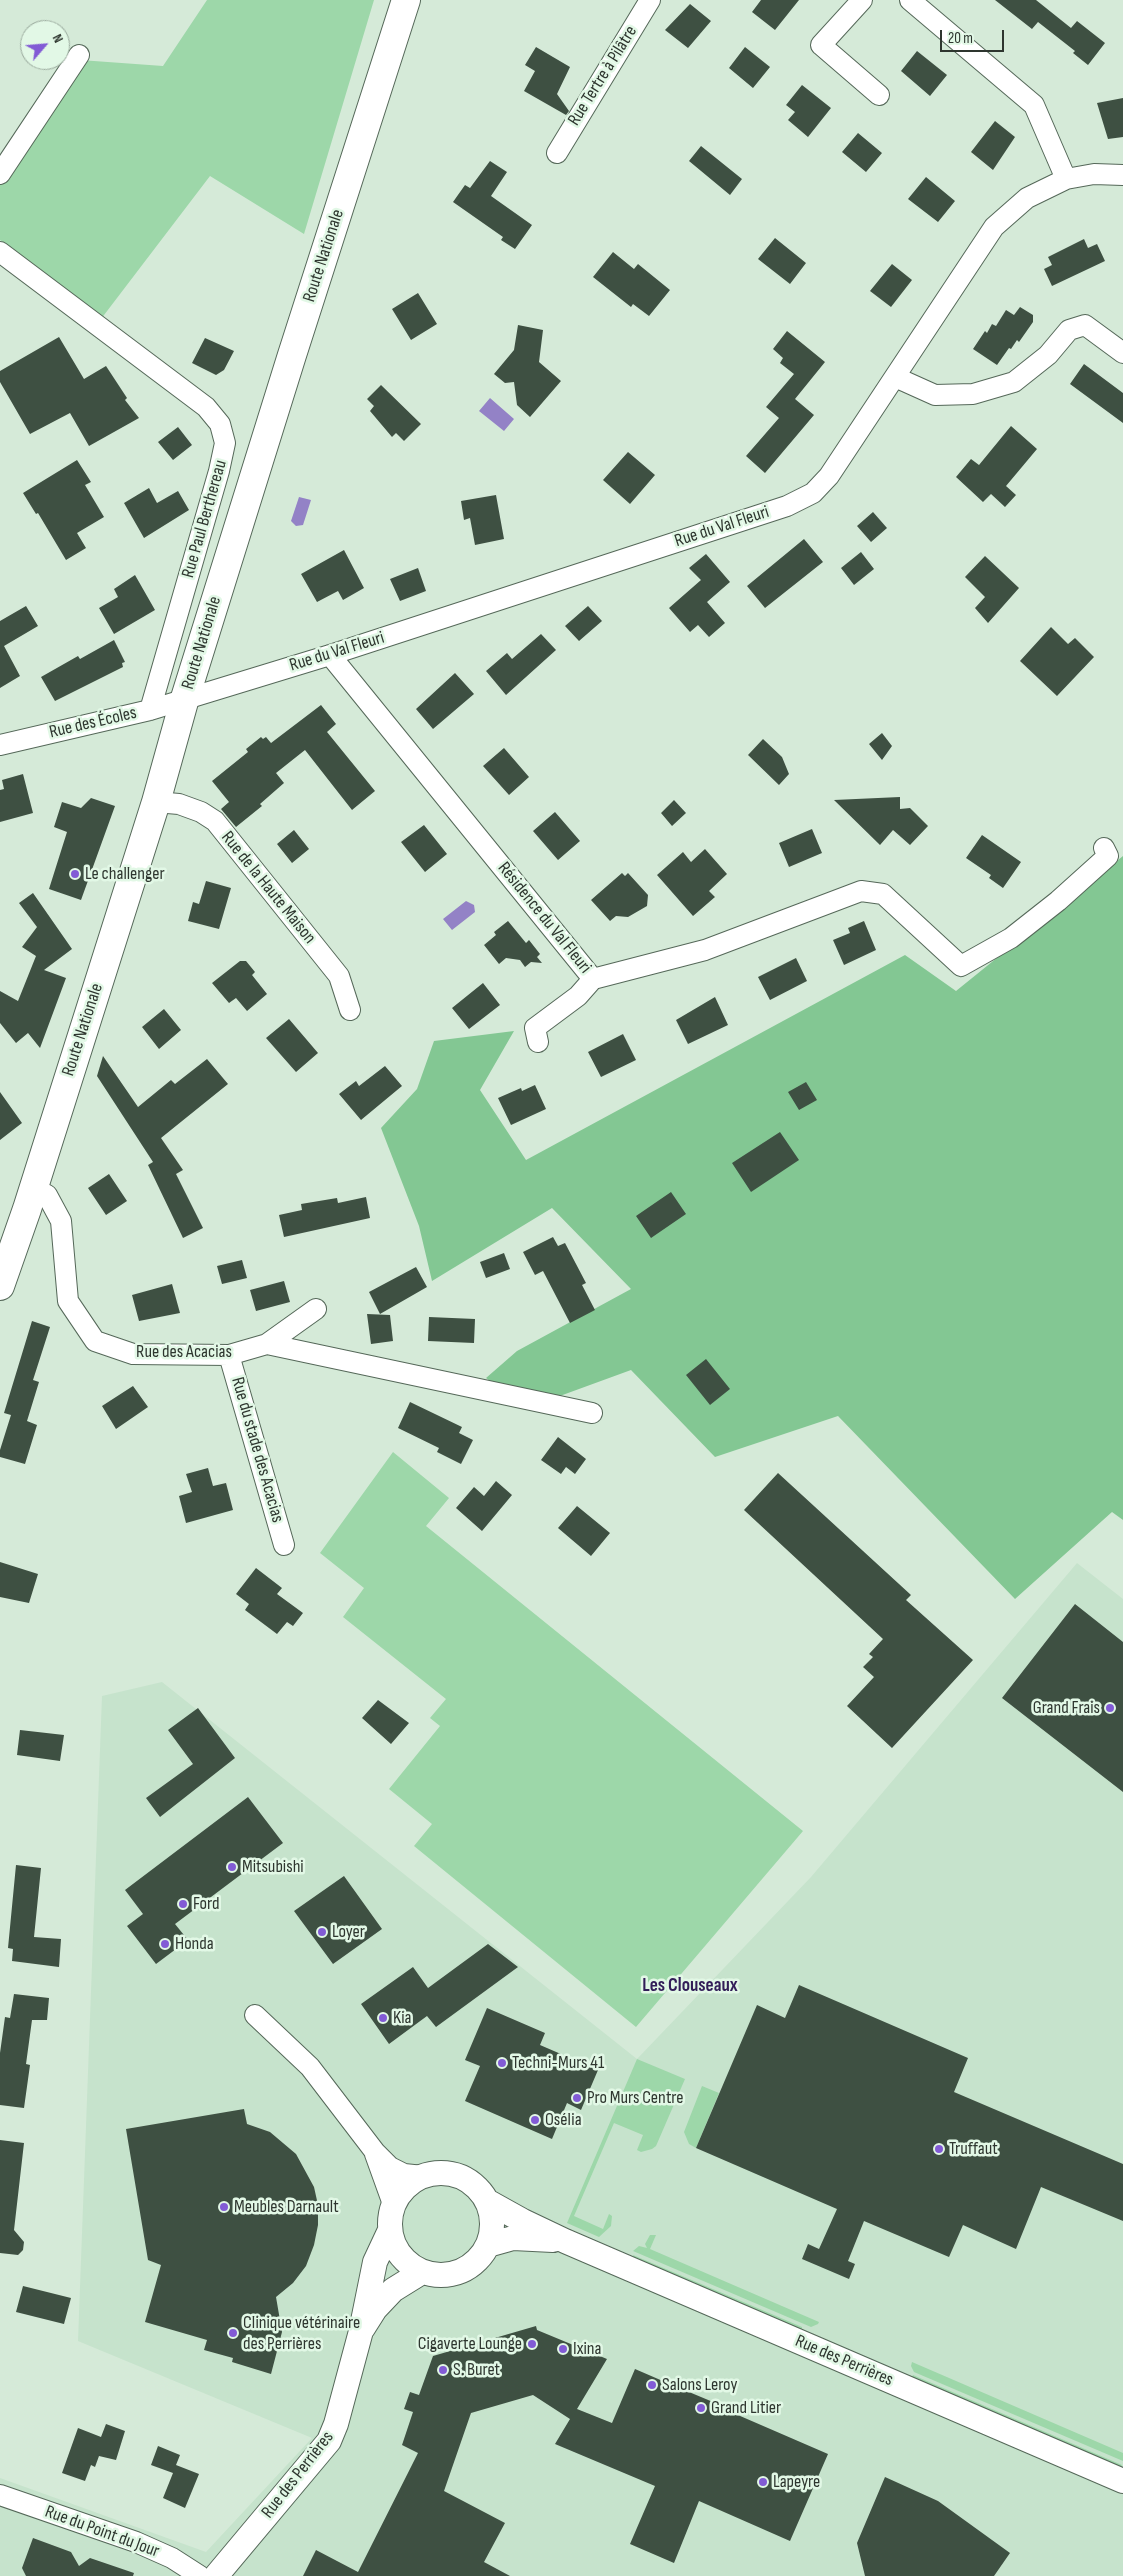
<!DOCTYPE html>
<html>
<head>
<meta charset="utf-8">
<style>
  body { margin:0 }
  #map { position:relative; width:1123px; height:2576px; overflow:hidden; background:#d5ead8; font-family:"Sofia Sans Condensed",sans-serif }
  canvas { display:block }
  .north { position:absolute; left:20px; top:20px; width:50px; height:50px; box-sizing:border-box; background:#e2f8e6; border:1px solid #9aaa9d; border-radius:50%; rotate:63deg; font-size:14px; font-weight:700; line-height:20px; text-align:center; color:#2e362f }
  .north::after { content:''; display:block; margin:auto; width:18px; height:22px; background:#825bd5; clip-path:polygon(50% 0,100% 100%,50% 72%,0 100%) }
  .scale { position:absolute; left:940px; top:30px; width:64px; height:22px; box-sizing:border-box; border:2px solid #2e362f; border-top:0; padding-left:6px; font-size:15px; line-height:18px; white-space:nowrap; color:#2e362f; -webkit-text-stroke:4px #e2f8e6; paint-order:stroke }
</style>
</head>
<body>
<div id="map">
<canvas width="1123" height="2576"></canvas>
<div class="north">N</div>
<div class="scale">20 m</div>
</div>
<script>
const c = document.querySelector('canvas').getContext('2d');
c.lineJoin = 'round';
function fill(path, color) { c.fillStyle = color; c.fill(path, 'evenodd'); }
const toPath = rows => new Path2D(rows.map(r => 'M' + r).join(''));
function stroke(path, color, width, dash) { c.strokeStyle = color; c.lineWidth = width; c.lineCap = dash ? 'butt' : 'round'; c.setLineDash(dash || []); c.stroke(path); }
function write(font, color, halo, rows, align = 'center') {
  c.font = font + ' "Sofia Sans Condensed",sans-serif'; c.lineWidth = 5; c.setLineDash([]); c.textBaseline = 'middle'; c.strokeStyle = halo; c.fillStyle = color; for (const [text, x, y, turn = 0] of rows) {
    c.save(); c.translate(x, y); c.rotate((+turn || 0) * Math.PI / 180); c.textAlign = isNaN(turn) ? turn : align; if (halo) c.strokeText(text, 0, 0); c.fillText(text, 0, 0); c.restore();
  }
}
fill(toPath([
  [1077,1563,1123,1599,1123,2576,0,2576,0,2478,206,2552,312,2438,78,2341,102,1696,162,1682,637,2059,811,1877]
]), '#c6e3cc');
fill(toPath([
  [207,0,374,0,304,234,210,176,101,319,0,240,0,181,80,60,163,66],
  [393,1452,449,1498,426,1526,803,1831,636,2027,414,1846,432,1824,389,1789,440,1726,430,1718,446,1699,343,1617,364,1588,320,1553],
  [637,2059,685,2079,656,2146,652,2149,641,2152,637,2150,643,2135,614,2123,574,2216,603,2229,609,2214,612,2216,611,2226,599,2237,567,2223],
  [702,2086,719,2093,696,2148,689,2144,684,2132],
  [650,2235,656,2235,650,2249,819,2322,818,2324,811,2327,633,2251,639,2246,647,2248,645,2244],
  [633,2255,802,2327,802,2331,634,2259],
  [912,2362,1123,2453,1123,2461,914,2372,911,2366],
  [913,2375,1122,2465,1120,2468,911,2378]
]), '#9dd7a9');
fill(toPath([
  [1123,856,1123,1520,1112,1512,1015,1599,838,1416,715,1457,631,1370,527,1408,486,1378,517,1351,631,1289,552,1208,432,1281,419,1226,381,1128,417,1089,434,1041,514,1031,480,1090,526,1160,905,955,956,991]
]), '#83c793');
fill(toPath([
  [490,398,514,419,504,431,479,411],
  [299,497,311,500,303,525,296,526,291,521],
  [466,901,474,905,475,912,452,930,443,919]
]), '#9382c6');
fill(toPath([
  [761,0,799,0,775,30,752,12],
  [995,0,1036,0,1071,28,1077,21,1105,43,1088,65,1073,53,1075,51,1038,22,1032,29],
  [690,4,711,21,688,48,665,30],
  [536,47,570,67,557,94,569,111,566,115,524,91,535,71,525,65],
  [745,47,770,67,753,88,729,68],
  [917,51,947,75,930,96,901,71],
  [802,85,831,108,808,137,788,120,795,112,786,105],
  [1123,98,1123,137,1108,139,1097,103],
  [995,121,1015,137,993,170,971,152],
  [858,133,882,153,866,172,842,152],
  [701,146,742,179,730,195,689,161],
  [490,161,507,172,491,196,532,225,515,249,501,240,503,237,453,202,465,185,470,188],
  [926,177,955,201,938,222,908,199],
  [775,238,806,263,790,284,758,259],
  [1084,239,1088,248,1097,244,1105,261,1052,286,1044,269,1052,265,1048,257],
  [613,252,634,269,638,264,670,290,649,316,633,304,631,307,593,277],
  [892,264,912,280,891,307,870,291],
  [418,293,437,324,411,340,392,309],
  [1020,307,1033,315,1033,322,1019,342,1017,340,1011,349,1009,348,997,365,973,349,985,331,987,333,992,324,996,326,1006,310,1014,315],
  [518,325,543,330,539,362,561,381,530,417,517,405,514,382,505,383,494,374,514,350],
  [787,331,825,362,795,399,814,415,765,473,746,456,779,418,766,407,794,374,780,363,783,358,773,349],
  [59,337,84,379,106,366,127,398,125,400,139,418,89,446,70,413,30,434,0,382,0,371],
  [205,338,234,351,224,370,216,375,192,363],
  [1084,364,1123,393,1123,423,1070,384],
  [381,385,421,424,404,441,396,433,392,437,370,411,374,406,367,399],
  [1011,426,1037,449,1006,486,1016,495,1005,507,991,494,983,502,956,477,971,459,979,465],
  [178,427,192,445,173,460,158,442],
  [628,452,655,475,630,504,603,480],
  [77,460,91,482,85,485,104,517,77,533,86,548,66,560,38,513,36,514,23,493],
  [149,488,157,503,178,491,189,510,144,538,124,503],
  [496,495,504,539,475,545,470,518,464,520,461,501],
  [873,512,887,528,871,542,857,526],
  [804,539,823,562,765,608,747,586],
  [344,550,364,588,343,600,338,591,317,602,301,574],
  [861,552,874,569,854,585,841,568],
  [706,554,730,582,707,602,725,623,709,637,698,625,690,632,669,608,701,580,689,568],
  [985,556,1019,588,988,623,975,608,985,597,965,577],
  [418,568,426,591,400,601,390,579],
  [135,575,155,610,114,634,99,608,118,597,114,589],
  [26,606,38,626,4,646,20,676,0,688,0,621],
  [588,606,602,621,579,641,565,626],
  [1051,627,1068,644,1075,638,1094,657,1057,696,1020,661],
  [541,634,556,650,506,695,486,671,507,653,512,659],
  [114,640,125,662,122,663,123,667,55,701,41,677,78,656,80,659],
  [455,673,474,694,433,729,416,709],
  [321,705,336,724,327,732,375,791,352,810,305,750,276,773,284,783,260,804,262,806,236,827,221,809,229,802,212,781,248,752,246,749,261,737,263,739,266,737,271,743],
  [882,733,892,746,882,760,869,744],
  [763,739,782,757,789,774,779,785,748,755],
  [504,748,529,777,509,795,483,766],
  [23,774,33,813,0,822,0,790,4,789,2,780],
  [900,797,900,809,910,808,928,826,910,845,893,830,880,845,834,800],
  [91,798,115,806,81,900,49,889,67,832,54,827,62,802,81,808],
  [674,800,686,813,672,826,661,813],
  [555,812,580,841,558,860,533,831],
  [424,825,447,854,425,872,401,842],
  [812,829,822,853,789,867,779,843],
  [294,830,309,849,292,863,277,844],
  [982,835,1021,862,1003,888,989,878,991,875,966,858],
  [705,849,727,874,709,891,715,897,693,916,657,875,683,852,691,862],
  [622,873,625,876,628,873,648,895,647,906,628,917,616,916,610,921,591,900],
  [206,881,231,888,219,929,188,921,193,902,199,904],
  [33,893,72,949,44,970,66,978,40,1048,28,1033,16,1043,0,1023,0,991,18,1001,36,956,22,947,37,927,19,903],
  [508,921,526,943,529,940,540,954,537,957,542,963,531,962,525,967,520,960,506,958,499,964,484,945,496,935,494,932],
  [864,921,876,950,844,965,833,940,850,933,848,928],
  [796,958,807,981,770,1000,758,977],
  [240,961,246,961,255,972,252,975,267,994,247,1011,236,998,229,1003,212,983],
  [483,983,500,1005,469,1029,452,1008],
  [715,997,728,1025,688,1044,676,1020],
  [164,1009,181,1030,159,1049,142,1027],
  [289,1019,318,1053,296,1072,266,1038],
  [623,1034,636,1060,601,1077,588,1052],
  [103,1056,138,1107,171,1080,175,1084,207,1059,228,1084,161,1138,183,1170,176,1174,203,1228,183,1238,148,1165,153,1162,97,1076],
  [385,1066,402,1086,361,1120,339,1094,356,1081,359,1086],
  [806,1082,817,1100,799,1110,788,1092],
  [535,1085,546,1109,511,1125,498,1098,521,1088,522,1091],
  [0,1092,22,1123,0,1140],
  [780,1132,799,1160,751,1192,732,1163],
  [109,1174,127,1201,106,1215,88,1188],
  [671,1192,686,1214,651,1238,636,1216],
  [366,1197,370,1218,284,1237,279,1215,302,1210,301,1204,337,1198,338,1203],
  [553,1237,558,1246,565,1243,586,1283,582,1285,595,1310,570,1323,543,1271,535,1275,523,1252],
  [504,1253,510,1269,486,1278,480,1262],
  [242,1260,247,1278,222,1284,217,1266],
  [416,1267,427,1287,380,1314,369,1292],
  [284,1281,290,1302,256,1311,250,1290],
  [172,1284,180,1313,139,1321,132,1295],
  [367,1314,390,1315,393,1341,371,1344],
  [429,1317,475,1319,474,1343,428,1341],
  [32,1321,50,1327,33,1380,39,1382,27,1421,37,1425,25,1464,0,1457,0,1450,11,1415,4,1413],
  [706,1359,730,1389,710,1405,686,1375],
  [133,1386,148,1407,116,1429,102,1406],
  [410,1402,462,1427,459,1433,473,1440,461,1464,437,1452,439,1448,398,1428],
  [558,1437,586,1459,575,1474,566,1467,561,1474,541,1460],
  [208,1468,213,1486,226,1483,233,1510,186,1523,179,1496,192,1492,186,1474],
  [778,1473,911,1595,906,1600,973,1660,892,1748,847,1706,874,1677,863,1667,873,1657,869,1654,883,1639,744,1510],
  [496,1481,512,1495,482,1531,456,1508,474,1487,484,1496],
  [577,1506,610,1533,591,1556,558,1528],
  [0,1562,38,1574,29,1603,0,1597],
  [256,1568,282,1588,277,1594,303,1613,293,1626,287,1622,277,1634,245,1610,249,1604,236,1594],
  [1075,1604,1123,1642,1123,1792,1002,1698],
  [378,1700,409,1723,391,1744,362,1718],
  [198,1708,235,1758,160,1817,146,1798,193,1764,168,1730],
  [20,1730,64,1735,60,1761,17,1755],
  [248,1797,283,1843,175,1924,188,1940,156,1964,127,1926,143,1914,125,1890],
  [16,1865,41,1868,34,1937,61,1939,59,1967,12,1961,13,1949,8,1948],
  [344,1876,382,1929,333,1964,294,1911],
  [488,1944,518,1967,436,2027,427,2016,389,2044,361,2004,413,1967,428,1988],
  [799,1985,968,2058,954,2092,1123,2164,1123,2221,1041,2187,1016,2249,963,2225,949,2257,864,2221,848,2261,855,2264,849,2279,802,2259,808,2244,819,2249,837,2209,696,2148,757,2005,785,2018],
  [14,1994,49,1998,47,2020,32,2020,26,2064,30,2065,24,2108,0,2105,0,2053,5,2017,10,2018],
  [487,2008,545,2033,540,2045,598,2070,581,2110,567,2103,552,2139,465,2101,480,2066,465,2060],
  [244,2109,247,2124,270,2132,296,2154,314,2187,318,2205,318,2225,314,2245,306,2266,293,2283,276,2297,282,2332,271,2374,232,2362,233,2358,204,2350,207,2340,145,2322,161,2265,148,2260,126,2129],
  [0,2140,24,2143,14,2230,24,2242,23,2250,18,2255,0,2253],
  [23,2286,71,2298,64,2324,16,2312],
  [536,2326,537,2330,607,2359,577,2409,612,2423,635,2369,672,2385,675,2382,691,2388,689,2392,725,2407,724,2409,828,2454,790,2541,699,2501,674,2563,630,2544,655,2486,555,2444,570,2419,533,2395,471,2413,444,2491,505,2523,484,2562,510,2576,303,2576,316,2550,358,2572,418,2453,402,2445,413,2412,404,2409,410,2392,419,2395,433,2356],
  [106,2424,125,2431,116,2460,99,2456,95,2467,91,2465,85,2481,62,2473,78,2428,101,2437],
  [158,2446,180,2455,176,2465,199,2474,185,2508,163,2498,173,2473,151,2465],
  [885,2477,938,2501,1010,2553,994,2576,865,2576,857,2543],
  [33,2538,71,2552,79,2566,90,2558,134,2573,133,2576,26,2576,22,2568]
]), '#3e5042');
const minor = toPath([
  [862,0,821,45,879,95],
  [910,0,1034,105,1066,179],
  [557,153,650,0],
  [0,174,79,55],
  [0,252,206,407,220,424,225,443,219,471,150,710],
  [895,377,935,395,973,394,1014,382,1048,355,1069,330,1085,325,1123,353],
  [330,655,593,979,705,950,861,891,883,894,961,966,1011,938,1058,901,1108,856,1104,848],
  [0,745,150,710,330,655,787,506,813,493,829,476,994,227,1027,198,1066,179,1094,174,1123,175],
  [156,802,179,804,201,812,215,821,339,976,350,1010],
  [538,1042,535,1028,578,996,593,979],
  [33,1188,47,1195,61,1221,68,1301,95,1341,133,1354,229,1355,267,1344,316,1309],
  [267,1344,592,1413],
  [229,1355,284,1545],
  [255,2015,310,2067,375,2152,390,2167,404,2174,423,2176],
  [375,2154,393,2204],
  [0,2495,136,2542,172,2558,200,2576]
]);
const tertiary = toPath([
  '390 2224a51 51 0 1 1 102 0a51 51 0 1 1-102 0Z',
  [487,2201,523,2221,565,2241,1123,2481],
  [488,2245,513,2238,553,2240],
  [363,2328,375,2309,393,2290,422,2272],
  [216,2576,329,2441,336,2424,361,2331,375,2262,390,2230]
]);
const secondary = toPath([
  [0,1286,27,1209,156,802,185,698,292,355,406,0]
]);
stroke(minor, '#556859', 22);
stroke(tertiary, '#556859', 26);
stroke(secondary, '#556859', 30);
stroke(minor, '#fff', 20);
stroke(tertiary, '#fff', 24);
stroke(secondary, '#fff', 28);
for (const [x, y, r, color] of [
  [75,874,5,"#825bd5"],
  [1110,1708,5,"#825bd5"],
  [232,1867,5,"#825bd5"],
  [183,1904,5,"#825bd5"],
  [322,1932,5,"#825bd5"],
  [165,1944,5,"#825bd5"],
  [383,2018,5,"#825bd5"],
  [502,2063,5,"#825bd5"],
  [577,2098,5,"#825bd5"],
  [535,2120,5,"#825bd5"],
  [939,2149,5,"#825bd5"],
  [224,2207,5,"#825bd5"],
  [233,2333,5,"#825bd5"],
  [532,2344,5,"#825bd5"],
  [563,2349,5,"#825bd5"],
  [443,2370,5,"#825bd5"],
  [652,2385,5,"#825bd5"],
  [701,2408,5,"#825bd5"],
  [763,2482,5,"#825bd5"]
]) { const dot = new Path2D(); dot.arc(x, y, r, 0, 2 * Math.PI); c.fillStyle = color; c.fill(dot); stroke(dot, '#e2f8e6', 2); }
write('18px', '#2e362f', '#e2f8e6', [
  ["Rue Tertre à Pilâtre",603,76,-58],
  ["Route Nationale",324,256,-72],
  ["Rue Paul Berthereau",205,519,-74],
  ["Rue du Val Fleuri",722,527,-18],
  ["Route Nationale",202,643,-73],
  ["Rue du Val Fleuri",337,652,-17],
  ["Rue des Écoles",93,723,-13],
  ["Rue de la Haute Maison",268,888,51],
  ["Résidence du Val Fleuri",544,918,51],
  ["Route Nationale",83,1030,-72],
  ["Rue des Acacias",184,1352],
  ["Rue du stade des Acacias",257,1450,74],
  ["Rue des Perrières",844,2361,23],
  ["Rue des Perrières",298,2475,-52],
  ["Rue du Point du Jour",102,2532,20]
]);
write('18px', '#2e362f', '#e2f8e6', [
  ["Le challenger",85,874],
  ["Grand Frais",1100,1708,"right"],
  ["Mitsubishi",242,1867],
  ["Ford",193,1904],
  ["Loyer",332,1932],
  ["Honda",175,1944],
  ["Kia",393,2018],
  ["Techni-Murs 41",512,2063],
  ["Pro Murs Centre",587,2098],
  ["Osélia",545,2120],
  ["Truffaut",949,2149],
  ["Meubles Darnault",234,2207],
  ["Clinique vétérinaire",243,2323],
  ["des Perrières",243,2344],
  ["Cigaverte Lounge",522,2344,"right"],
  ["Ixina",573,2349],
  ["S. Buret",453,2370],
  ["Salons Leroy",662,2385],
  ["Grand Litier",711,2408],
  ["Lapeyre",773,2482]
], 'left');
write('bold 19px', '#321e58', '#e2f8e6', [
  ["Les Clouseaux",690,1986]
]);
</script>
</body>
</html>
